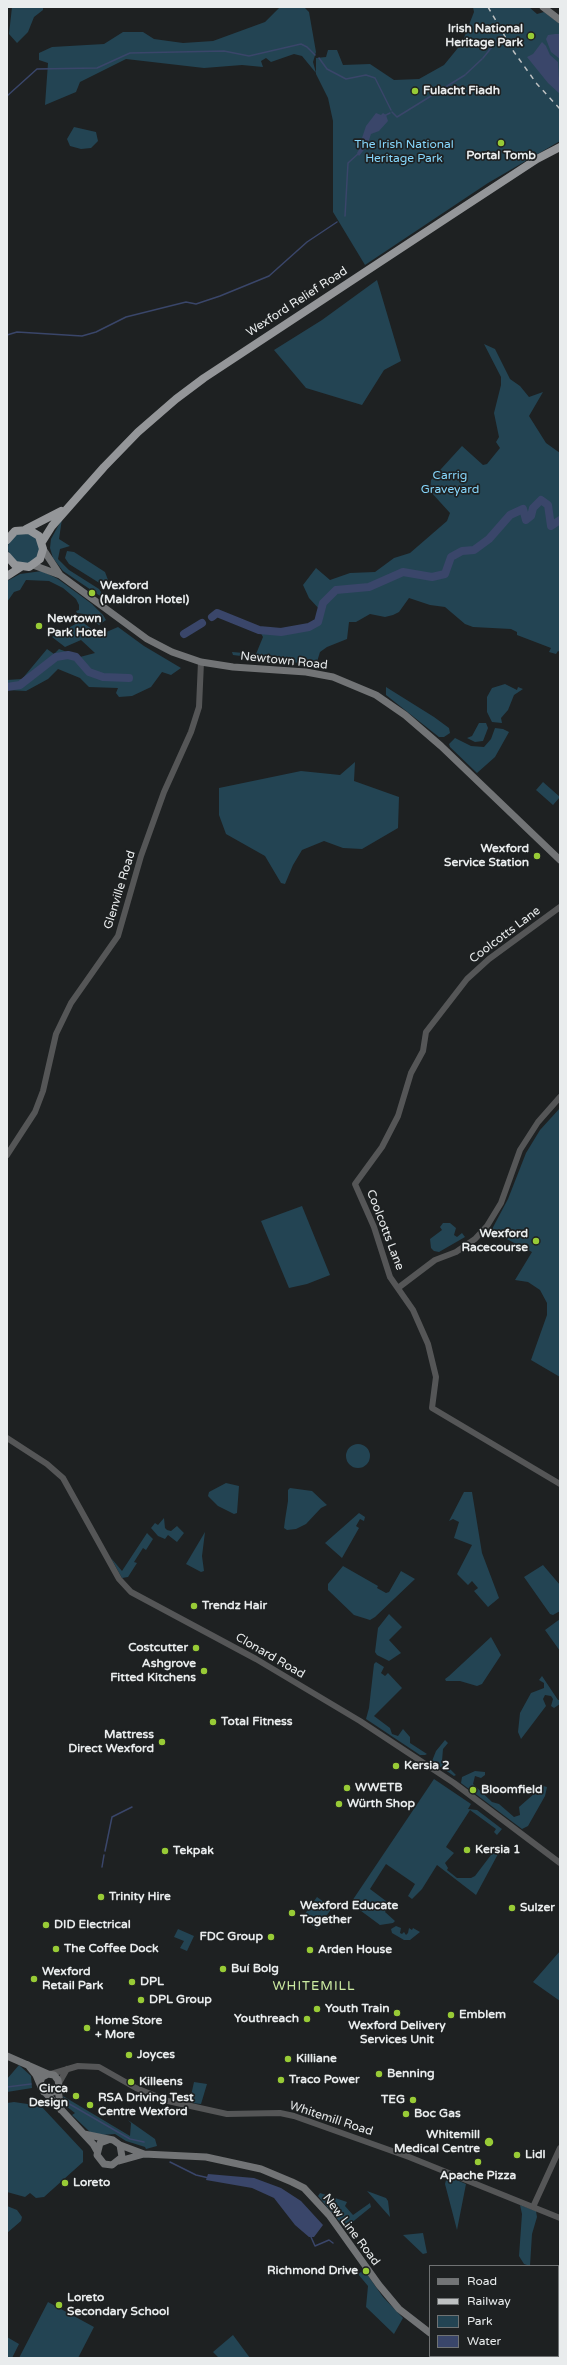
<!DOCTYPE html>
<html>
<head>
<meta charset="utf-8">
<style>
  body { margin:0 }
  #map { position:relative; width:567px; height:2365px; overflow:hidden; background:#1e2122; font-family:"Varela Round",sans-serif }
  canvas { display:block }
  .frame { position:absolute; inset:0; border:8px solid #e9eced; pointer-events:none }
  .legend { position:absolute; left:429px; top:2265px; width:130px; height:92px; box-sizing:border-box; background:#1e2122; border:1px solid #6f7273; margin:0; padding:5px 7px; list-style:none; font-size:12px; color:#e9eced }
  .legend li { display:flex; align-items:center; gap:8px; height:20px }
  .legend b { width:20px; border:1px solid #6f7273 }
</style>
</head>
<body>
<div id="map">
<canvas width="567" height="2365"></canvas>
<div class="frame"></div>
<ul class="legend">
<li><b style="height:5px;background:#727476"></b>Road</li>
<li><b style="height:5px;background:#bec1c2"></b>Railway</li>
<li><b style="height:11px;background:#234453"></b>Park</li>
<li><b style="height:11px;background:#3a466a"></b>Water</li>
</ul>
</div>
<script>
const c = document.querySelector('canvas').getContext('2d');
c.lineJoin = 'round';
function fill(path, color) { c.fillStyle = color; c.fill(path, 'evenodd'); }
const toPath = rows => new Path2D(rows.map(r => 'M' + r).join(''));
function stroke(path, color, width, dash) { c.strokeStyle = color; c.lineWidth = width; c.lineCap = dash ? 'butt' : 'round'; c.setLineDash(dash || []); c.stroke(path); }
function write(font, color, halo, rows, align = 'center') {
  c.font = font + ' "Varela Round",sans-serif'; c.lineWidth = 3.5; c.setLineDash([]); c.textBaseline = 'middle'; c.strokeStyle = halo; c.fillStyle = color; for (const [text, x, y, turn = 0] of rows) {
    c.save(); c.translate(x, y); c.rotate((+turn || 0) * Math.PI / 180); c.textAlign = isNaN(turn) ? turn : align; if (halo) c.strokeText(text, 0, 0); c.fillText(text, 0, 0); c.restore();
  }
}
fill(toPath([
  [12,7,43,7,43,10,34,17,28,32,17,43,9,34],
  [280,7,304,7,309,12,316,52,313,62,316,73,302,56,294,54,271,62,266,58,261,61,263,67,242,65,204,68,126,59,80,82,76,92,45,105,48,63,39,60,39,53,52,47,104,44,123,32,143,32,154,39,183,43,213,41,265,22],
  [473,7,529,7,537,14,544,12,560,24,560,141,488,183,365,265,333,212,333,121,328,98,316,74,316,58,326,57,328,50,337,50,343,65,370,64,394,80,419,79,444,65,462,43,474,12],
  [74,127,96,132,98,141,91,148,81,149,70,146,67,139],
  [377,280,401,361,384,370,362,405,306,388,274,350,322,320],
  [484,344,495,349,510,379,520,386,529,397,543,392,529,416,546,443,560,453,560,652,558,651,556,654,549,652,551,648,517,635,517,632,511,629,473,627,465,624,445,607,430,605,409,598,399,612,393,615,385,617,370,614,356,622,349,622,347,639,327,647,320,652,316,665,233,655,232,652,256,654,263,637,259,630,293,631,318,622,321,611,309,598,303,585,316,568,330,580,350,573,375,572,394,558,410,553,447,521,450,513,430,491,431,480,462,446,483,465,487,464,500,448,496,442,499,437,494,413,501,385,501,377],
  [62,519,59,539,70,546,60,549,58,559,69,570,99,589,101,592,100,596,63,571,53,558,50,548,51,539],
  '8 548a16 16 0 1 1 32 0a16 16 0 1 1-32 0Z',
  [67,551,74,552,105,572,108,580,101,584,69,564,65,558],
  [42,571,58,579,92,604,103,615,106,620,99,625,84,614,77,613,76,611,79,610,79,605,76,599,63,588,49,581,26,580,20,590,14,592,7,602,7,581,20,574],
  [81,621,97,633,104,633,118,627,144,646,181,668,171,675,162,672,151,687,132,696,119,697,116,693,118,688,89,687,80,678,58,669,48,679,26,691,7,690,7,680,22,679,47,649,54,654,59,649,80,657,95,653,81,640,65,647,52,637],
  [505,684,517,690,518,687,523,689,514,695,508,710,501,718,502,723,492,722,487,712,487,697,492,688],
  [386,687,434,717,449,728,450,733,444,737,439,737,386,695],
  [479,723,486,723,488,728,483,741,475,742,467,738,472,736],
  [495,728,503,729,509,732,495,757,477,773,450,747,449,744,455,738,471,746,484,747,491,739],
  [355,762,354,781,399,797,398,828,362,849,343,848,324,841,302,850,293,865,285,884,281,883,265,856,226,834,219,815,219,788,301,771,340,775],
  [543,782,560,797,553,805,536,790],
  [560,1108,560,1377,531,1360,547,1315,547,1303,540,1290,528,1282,515,1280,532,1252,491,1231,508,1199,526,1153,540,1130],
  [302,1206,330,1275,307,1284,289,1288,261,1221],
  [443,1223,450,1223,456,1228,454,1235,457,1237,462,1233,465,1237,439,1252,434,1251,431,1248,430,1239,442,1230,440,1227],
  '346 1456a12 12 0 1 1 24 0a12 12 0 1 1-24 0Z',
  [226,1483,239,1486,237,1513,234,1514,218,1506,208,1496,209,1492],
  [290,1488,312,1491,327,1505,321,1508,306,1524,296,1529,287,1530,284,1528,285,1520,288,1501,288,1490],
  [464,1492,472,1492,482,1553,499,1598,488,1607,474,1591,478,1588,472,1581,468,1585,457,1574,472,1545,454,1538,459,1522,453,1519,449,1521],
  [359,1513,365,1517,364,1521,360,1519,356,1526,359,1528,342,1558,325,1543],
  [164,1518,165,1528,167,1530,171,1531,177,1526,184,1533,177,1542,168,1535,165,1539,158,1536,151,1528,155,1523,158,1525],
  [205,1532,202,1556,204,1571,201,1572,186,1564],
  [147,1533,153,1539,146,1550,143,1548,134,1562,137,1563,128,1577,122,1578,111,1558,122,1571],
  [543,1565,560,1585,560,1611,553,1615,550,1614,524,1577],
  [343,1566,378,1586,377,1588,386,1593,389,1592,401,1571,415,1579,375,1617,370,1620,354,1615,328,1590,328,1584],
  [389,1614,402,1627,389,1640,401,1653,389,1661,377,1655,375,1652,378,1628],
  [560,1619,560,1651,545,1630],
  [491,1637,501,1655,482,1684,477,1686,460,1681,446,1681,445,1679,449,1676],
  [376,1662,384,1667,381,1673,385,1676,388,1673,402,1688,374,1716,390,1728,392,1734,398,1736,403,1729,410,1737,410,1743,427,1754,425,1755,420,1755,366,1719,369,1708,374,1664],
  [542,1676,558,1700,560,1700,560,1704,554,1708,551,1706,553,1699,551,1696,545,1695,543,1699,546,1706,521,1739,518,1732,520,1713,531,1693,544,1688,544,1683,539,1680],
  [445,1740,448,1743,443,1749,442,1761,456,1775,454,1776,432,1761,436,1751],
  [475,1771,485,1772,485,1775,481,1778,475,1776,473,1784,492,1802,499,1804,514,1817,520,1815,519,1807,543,1786,547,1787,545,1796,528,1826,522,1829,461,1783,462,1777],
  [434,1779,471,1804,468,1809,477,1810,502,1829,497,1835,494,1832,496,1829,470,1810,446,1847,454,1853,445,1863,448,1868,447,1870,457,1878,471,1878,475,1876,494,1851,498,1854,476,1895,437,1865,422,1889,412,1899,408,1896,415,1884,386,1864,370,1889,390,1904,385,1912,395,1921,393,1923,380,1925,357,1908,352,1901],
  [317,1897,332,1908,317,1929,302,1918],
  [396,1926,401,1928,400,1933,402,1934,404,1932,406,1935,408,1933,409,1928,412,1930,413,1928,420,1932,410,1940,404,1940,392,1933,391,1929],
  [178,1929,194,1936,187,1951,180,1948,184,1941,174,1937],
  [560,1951,560,2001,533,1982],
  [19,2065,31,2076,32,2088,7,2092,7,2079],
  [194,2082,207,2084,201,2104,192,2103,190,2100],
  [63,2096,130,2136,131,2123,128,2120,155,2139,157,2146,146,2149,145,2147,126,2141,115,2134,101,2135,90,2132,72,2115,75,2113,66,2106],
  [14,2102,41,2106,83,2151,83,2162,44,2197,36,2198,30,2193,25,2197,7,2192,7,2103],
  [447,2176,466,2184,457,2230,445,2184],
  [367,2191,386,2198,388,2201,390,2217],
  [320,2193,347,2202,345,2206,353,2215,370,2203,371,2207,345,2228,318,2196],
  [520,2205,536,2211,537,2217,532,2234,530,2266,524,2264,519,2256,522,2214],
  [7,2206,17,2210,22,2217,21,2221,7,2233],
  [423,2233,427,2253,423,2254,403,2235],
  [364,2270,383,2297,403,2318,394,2334,366,2307,368,2286,358,2274],
  [48,2302,94,2327,78,2358,19,2358],
  [233,2335,250,2358,219,2358,213,2352],
  [7,2337,19,2344,12,2358,7,2358]
]), '#234453');
fill(toPath([
  [555,34,560,34,560,59,551,52,546,39,548,35],
  [542,42,546,46,550,55,558,62,560,94,548,83,527,57,533,54],
  [376,113,381,115,383,113,386,115,388,121,379,131,371,134,367,146,359,156,357,153,364,141,362,138,366,126],
  [208,2174,254,2178,281,2188,301,2201,323,2225,314,2237,309,2237,295,2225,274,2198,252,2188,206,2180]
]), '#3a466a');
stroke(toPath([
  [319,58,327,69,346,79,366,75,375,78,391,110],
  [483,58,501,36],
  [466,74,482,59],
  [7,96,37,69,97,68,130,53,224,51,249,56,301,44,307,47,315,55],
  [392,112,397,117,465,75],
  [384,116,390,113],
  [345,216,348,163,359,153],
  [7,335,17,332,82,336,96,332,126,317,186,302,196,304,220,296,269,276,307,242,337,222],
  [105,1851,112,1817,132,1807],
  [102,1867,104,1855],
  [7,2087,31,2084],
  [66,2102,130,2139,144,2142],
  [170,2162,196,2175,209,2178],
  [311,2237,315,2246,329,2240,333,2243],
  [451,2356,453,2358]
]), '#3a466a', 1.5);
stroke(toPath([
  [212,617,217,613,259,630,281,632,309,627,318,622,323,603,336,590,369,587,403,572,432,577,445,574,451,557,462,551,474,550,489,539,510,515,523,509,526,520,531,516,533,508,541,500,548,505,551,526,560,520],
  [184,634,202,623],
  [7,687,20,685,56,657,68,655,76,657,89,672,103,677,129,678]
]), '#3a466a', 8);
stroke(toPath([
  [560,907,489,959,467,979,426,1032,423,1051,411,1073,398,1116,382,1147,355,1184,374,1227,390,1277,413,1310,428,1344,436,1377,432,1408,560,1484],
  [7,1155,35,1112,43,1091,56,1034,71,1003,118,936,141,856,164,792,191,732,199,707,201,662],
  [398,1288,435,1260,456,1252,475,1239,487,1226,501,1203,520,1150,538,1122,560,1097],
  [7,1438,47,1464,63,1478,119,1579,131,1592,256,1659,360,1721,454,1783,560,1863],
  [51,2074,78,2066,99,2067,136,2088,168,2101,227,2114,280,2113,294,2116,409,2157,560,2218],
  [59,2083,67,2069],
  [533,2207,560,2148]
]), '#555657', 6);
stroke(toPath([
  [543,7,560,20],
  [43,549,60,575,147,639,172,652,201,662,233,667,306,672,333,677,376,695,405,715,441,746,560,860],
  [33,565,60,575],
  [7,2056,48,2074],
  [28,2065,36,2075,42,2089,93,2144,97,2151],
  [40,2083,42,2077,48,2074,54,2075,58,2080,59,2086,56,2091,50,2093,44,2092],
  [58,2089,61,2110],
  [84,2134,113,2140,120,2145,122,2157,112,2165,104,2164,97,2155,100,2143,108,2140],
  [120,2145,144,2154],
  [119,2161,144,2154,206,2157,261,2169,292,2182,304,2188,329,2215,379,2285,399,2309,430,2333],
  [480,2356,485,2358]
]), '#727476', 7);
stroke(toPath([
  [26,529,61,511],
  [7,540,15,531,29,530,39,536,43,549,40,559,29,567,15,565,7,556],
  [42,542,52,526,104,467,138,432,176,399,204,378,450,216,537,159,560,147],
  [7,576,21,567]
]), '#949699', 8);
stroke(toPath([
  [488,7,514,52,537,84,560,109]
]), '#bec1c2', 1.5, [5, 5]);
for (const [x, y, r, color] of [
  [531,36,4,"#98cb36"],
  [415,91,4,"#98cb36"],
  [501,143,4,"#98cb36"],
  [92,593,4,"#98cb36"],
  [39,626,4,"#98cb36"],
  [537,856,4,"#98cb36"],
  [536,1241,4,"#98cb36"],
  [194,1606,4,"#98cb36"],
  [196,1648,4,"#98cb36"],
  [204,1671,4,"#98cb36"],
  [213,1722,4,"#98cb36"],
  [162,1742,4,"#98cb36"],
  [396,1766,4,"#98cb36"],
  [347,1788,4,"#98cb36"],
  [473,1790,4,"#98cb36"],
  [339,1804,4,"#98cb36"],
  [467,1850,4,"#98cb36"],
  [165,1851,4,"#98cb36"],
  [101,1897,4,"#98cb36"],
  [512,1908,4,"#98cb36"],
  [292,1913,4,"#98cb36"],
  [46,1925,4,"#98cb36"],
  [271,1937,4,"#98cb36"],
  [56,1949,4,"#98cb36"],
  [310,1950,4,"#98cb36"],
  [223,1969,4,"#98cb36"],
  [34,1979,4,"#98cb36"],
  [132,1982,4,"#98cb36"],
  [141,2000,4,"#98cb36"],
  [317,2009,4,"#98cb36"],
  [397,2013,4,"#98cb36"],
  [451,2015,4,"#98cb36"],
  [307,2019,4,"#98cb36"],
  [87,2028,4,"#98cb36"],
  [129,2055,4,"#98cb36"],
  [288,2059,4,"#98cb36"],
  [379,2074,4,"#98cb36"],
  [281,2080,4,"#98cb36"],
  [131,2082,4,"#98cb36"],
  [76,2096,4,"#98cb36"],
  [413,2100,4,"#98cb36"],
  [90,2105,4,"#98cb36"],
  [406,2114,4,"#98cb36"],
  [489,2142,5,"#98cb36"],
  [517,2155,4,"#98cb36"],
  [478,2162,4,"#98cb36"],
  [65,2183,4,"#98cb36"],
  [366,2271,4,"#98cb36"],
  [59,2305,4,"#98cb36"]
]) { const dot = new Path2D(); dot.arc(x, y, r, 0, 2 * Math.PI); c.fillStyle = color; c.fill(dot); stroke(dot, '#1e2122', 1.5); }
write('bold 12px', '#e9eced', '#1e2122', [
  ["Irish National",523,29,"right"],
  ["Heritage Park",523,43,"right"],
  ["Fulacht Fiadh",423,91],
  ["Portal Tomb",501,156,"center"],
  ["Wexford",100,586],
  ["(Maldron Hotel)",100,600],
  ["Newtown",47,619],
  ["Park Hotel",47,633],
  ["Wexford",529,849,"right"],
  ["Service Station",529,863,"right"],
  ["Wexford",528,1234,"right"],
  ["Racecourse",528,1248,"right"],
  ["Trendz Hair",202,1606],
  ["Costcutter",188,1648,"right"],
  ["Ashgrove",196,1664,"right"],
  ["Fitted Kitchens",196,1678,"right"],
  ["Total Fitness",221,1722],
  ["Mattress",154,1735,"right"],
  ["Direct Wexford",154,1749,"right"],
  ["Kersia 2",404,1766],
  ["WWETB",355,1788],
  ["Bloomfield",481,1790],
  ["Würth Shop",347,1804],
  ["Kersia 1",475,1850],
  ["Tekpak",173,1851],
  ["Trinity Hire",109,1897],
  ["Wexford Educate",300,1906],
  ["Together",300,1920],
  ["Sulzer",520,1908],
  ["DID Electrical",54,1925],
  ["FDC Group",263,1937,"right"],
  ["The Coffee Dock",64,1949],
  ["Arden House",318,1950],
  ["Buí Bolg",231,1969],
  ["Wexford",42,1972],
  ["Retail Park",42,1986],
  ["DPL",140,1982],
  ["DPL Group",149,2000],
  ["Youth Train",325,2009],
  ["Emblem",459,2015],
  ["Youthreach",299,2019,"right"],
  ["Home Store",95,2021],
  ["+ More",95,2035],
  ["Wexford Delivery",397,2026,"center"],
  ["Services Unit",397,2040,"center"],
  ["Joyces",137,2055],
  ["Killiane",296,2059],
  ["Benning",387,2074],
  ["Traco Power",289,2080],
  ["Killeens",139,2082],
  ["Circa",68,2089,"right"],
  ["Design",68,2103,"right"],
  ["RSA Driving Test",98,2098],
  ["Centre Wexford",98,2112],
  ["TEG",405,2100,"right"],
  ["Boc Gas",414,2114],
  ["Whitemill",480,2135,"right"],
  ["Medical Centre",480,2149,"right"],
  ["Lidl",525,2155],
  ["Apache Pizza",478,2176,"center"],
  ["Loreto",73,2183],
  ["Richmond Drive",358,2271,"right"],
  ["Loreto",67,2298],
  ["Secondary School",67,2312]
], 'left');
write('12px', '#86d6fb', '#1e2122', [
  ["The Irish National",404,145],
  ["Heritage Park",404,159],
  ["Carrig",450,476],
  ["Graveyard",450,490]
]);
write('12px', '#e9eced', '#1e2122', [
  ["Wexford Relief Road",297,302,-33],
  ["Newtown Road",284,661,6],
  ["Glenville Road",120,890,-73],
  ["Coolcotts Lane",505,935,-37],
  ["Coolcotts Lane",385,1230,69],
  ["Clonard Road",270,1656,30],
  ["Whitemill Road",331,2119,18],
  ["New Line Road",351,2230,53]
]);
c.letterSpacing = '1px';
write('13px', '#cceba2', '#1e2122', [
  ["WHITEMILL",314,1987]
]);
c.letterSpacing = '0px';
</script>
</body>
</html>
